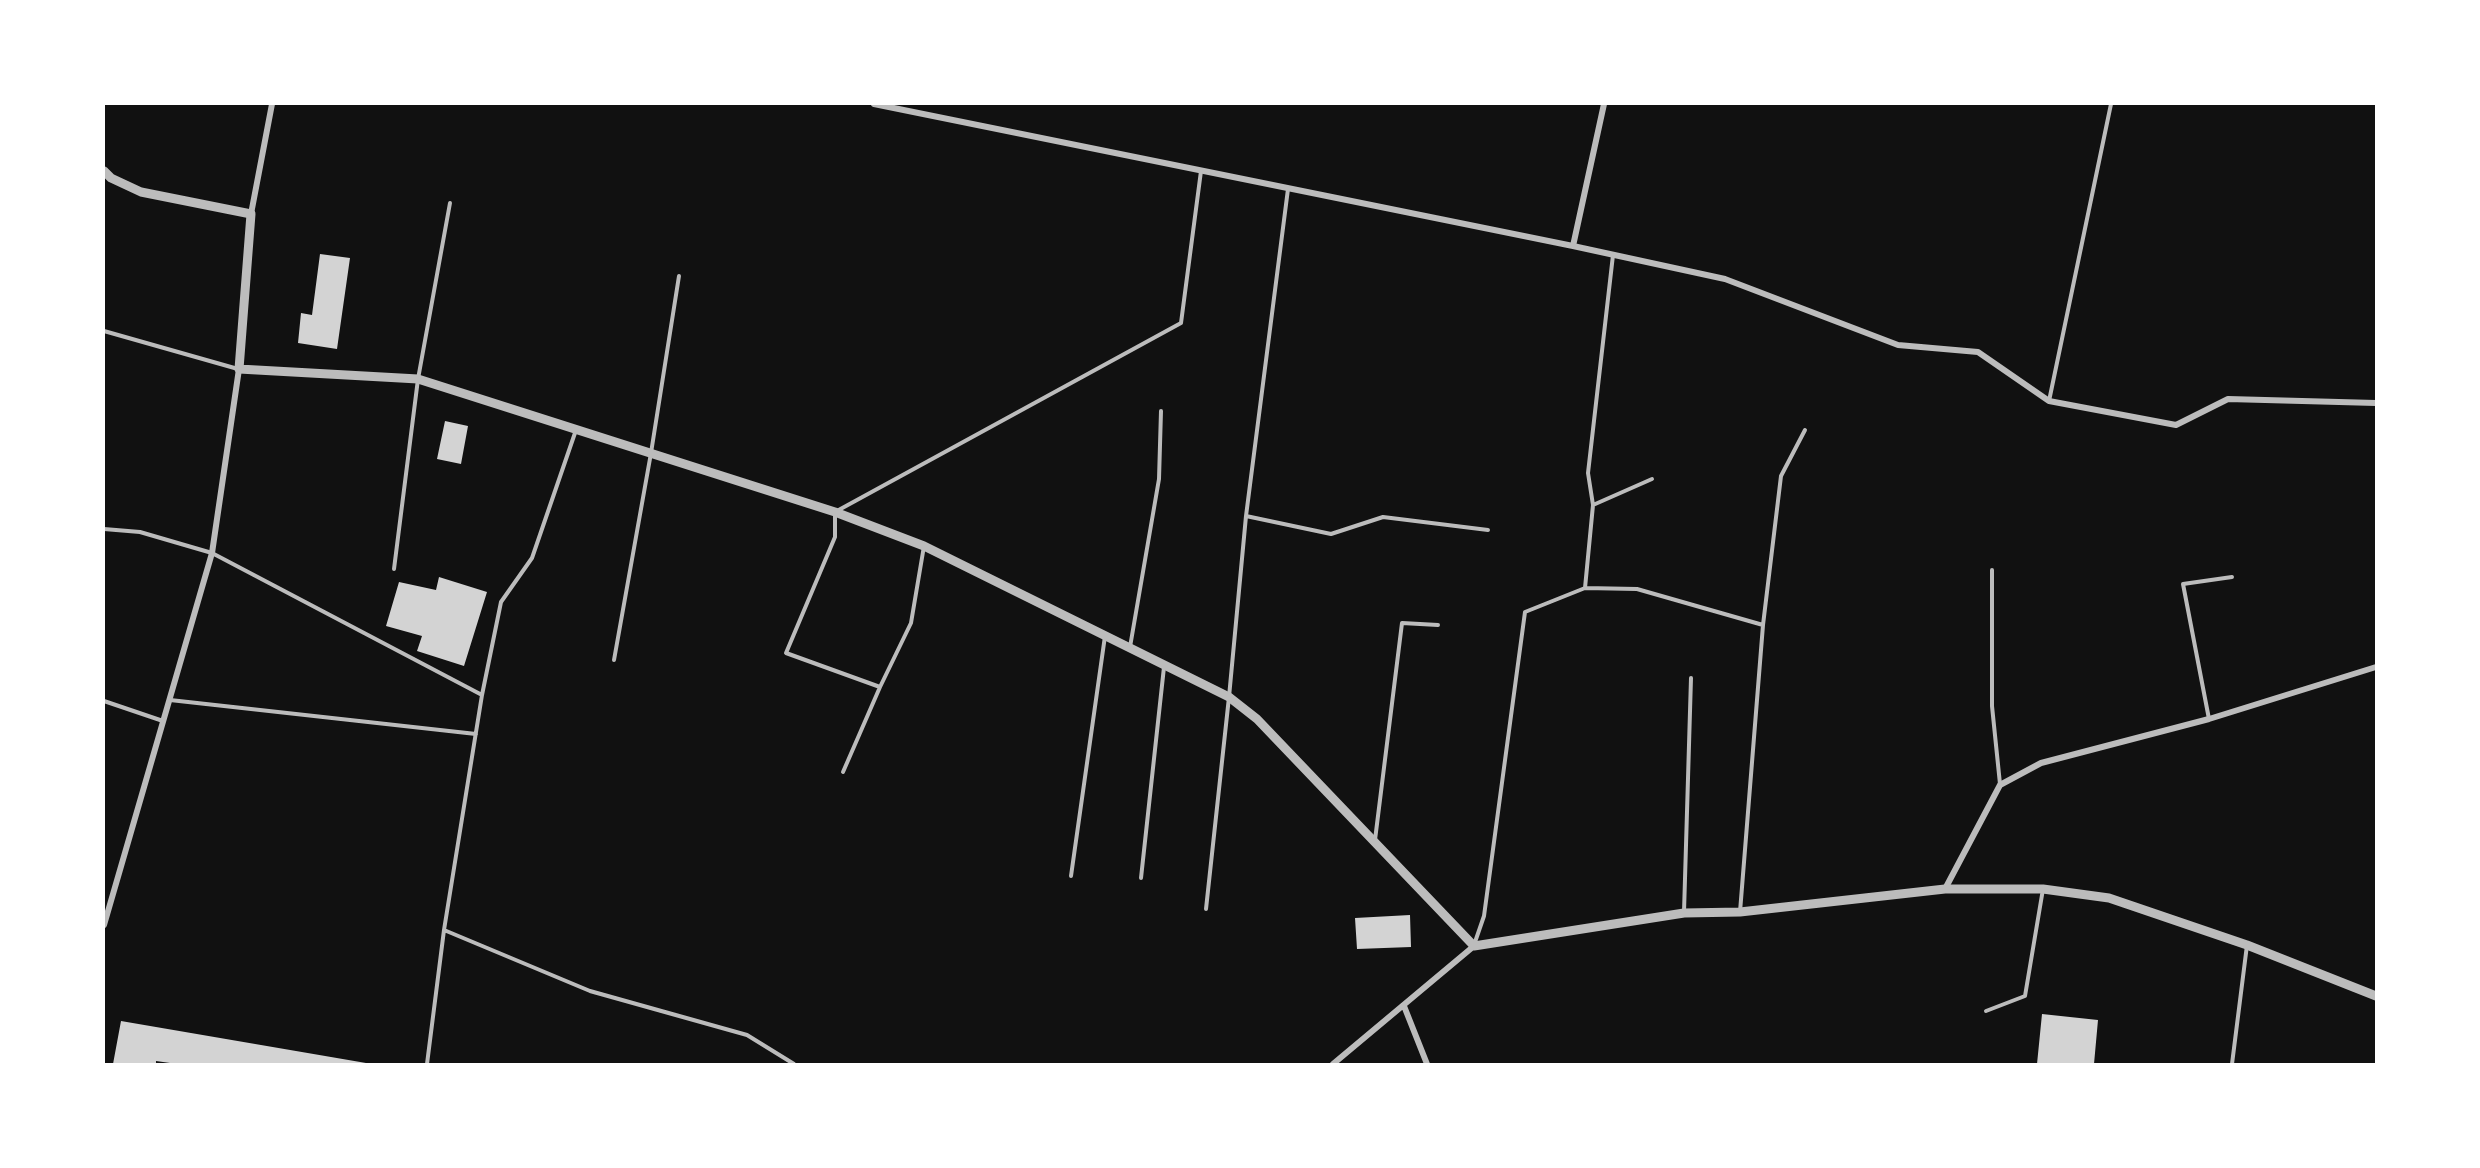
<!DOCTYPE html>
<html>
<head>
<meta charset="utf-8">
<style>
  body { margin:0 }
  #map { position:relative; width:2480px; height:1168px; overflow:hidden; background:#111; font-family:Helvetica,sans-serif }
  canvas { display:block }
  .frame { position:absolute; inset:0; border:105px solid #fff; pointer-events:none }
</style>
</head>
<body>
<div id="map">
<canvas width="2480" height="1168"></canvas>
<div class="frame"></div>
</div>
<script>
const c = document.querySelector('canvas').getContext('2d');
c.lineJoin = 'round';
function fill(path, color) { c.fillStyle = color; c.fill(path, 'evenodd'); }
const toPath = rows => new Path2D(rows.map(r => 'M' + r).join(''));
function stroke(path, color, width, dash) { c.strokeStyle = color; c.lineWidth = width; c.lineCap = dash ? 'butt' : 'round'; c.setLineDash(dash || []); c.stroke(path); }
fill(toPath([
  [320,254,350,258,337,349,298,343,301,313,312,315],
  [445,421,468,426,461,464,437,459],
  [439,577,487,592,464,666,417,651,422,636,386,626,399,582,436,590],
  [1410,915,1411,947,1357,949,1355,918],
  [2042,1014,2098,1020,2094,1064,2037,1064],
  [121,1021,366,1063,366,1064,177,1064,156,1061,156,1064,113,1064]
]), '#d3d3d3');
stroke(toPath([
  [1613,255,1588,473,1593,505,1585,588,1637,589,1763,625,1740,912],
  [104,331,238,369],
  [2049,401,2111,104],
  [1593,505,1652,479],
  [1246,516,1331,534,1383,517,1488,530],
  [104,529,140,532,212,553,482,695],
  [394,569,418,379,450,203],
  [1992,570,1992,706,2000,784],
  [1763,625,1781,476,1805,430],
  [1130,647,1159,479,1161,411],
  [614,660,651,453,679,276],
  [880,687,786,653,835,537,835,512,1181,323,1201,171],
  [170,700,476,734],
  [104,701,163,721],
  [2209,719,2183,584,2232,577],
  [843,772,880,687,911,623,924,546],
  [1375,840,1402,623,1438,625],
  [1071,876,1105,636],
  [1141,878,1164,667],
  [1206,909,1229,697,1246,516,1288,189],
  [1684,912,1691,678],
  [444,930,590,991,747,1035,794,1064],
  [1474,945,1484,916,1525,612,1585,588],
  [1986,1011,2025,996,2043,889],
  [427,1064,444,930,482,695,501,602,532,558,576,430],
  [2232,1064,2247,945]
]), '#bcbcbc', 4);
stroke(toPath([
  [874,104,1573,246,1604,104],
  [251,214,272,104],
  [1573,246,1725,279,1898,345,1978,352,2049,401,2176,425,2228,399,2376,403],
  [1945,889,2000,785,2041,763,2209,719,2376,667],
  [104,925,212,553,239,369],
  [1404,1006,1427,1064],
  [1333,1064,1474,946]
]), '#bcbcbc', 6);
stroke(toPath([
  [104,171,111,178,141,192,251,214,239,369,418,379,835,512,924,546,1229,697,1257,719,1474,946,1684,913,1740,912,1945,889,2043,889,2109,898,2247,945,2376,996]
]), '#bcbcbc', 9);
</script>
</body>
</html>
